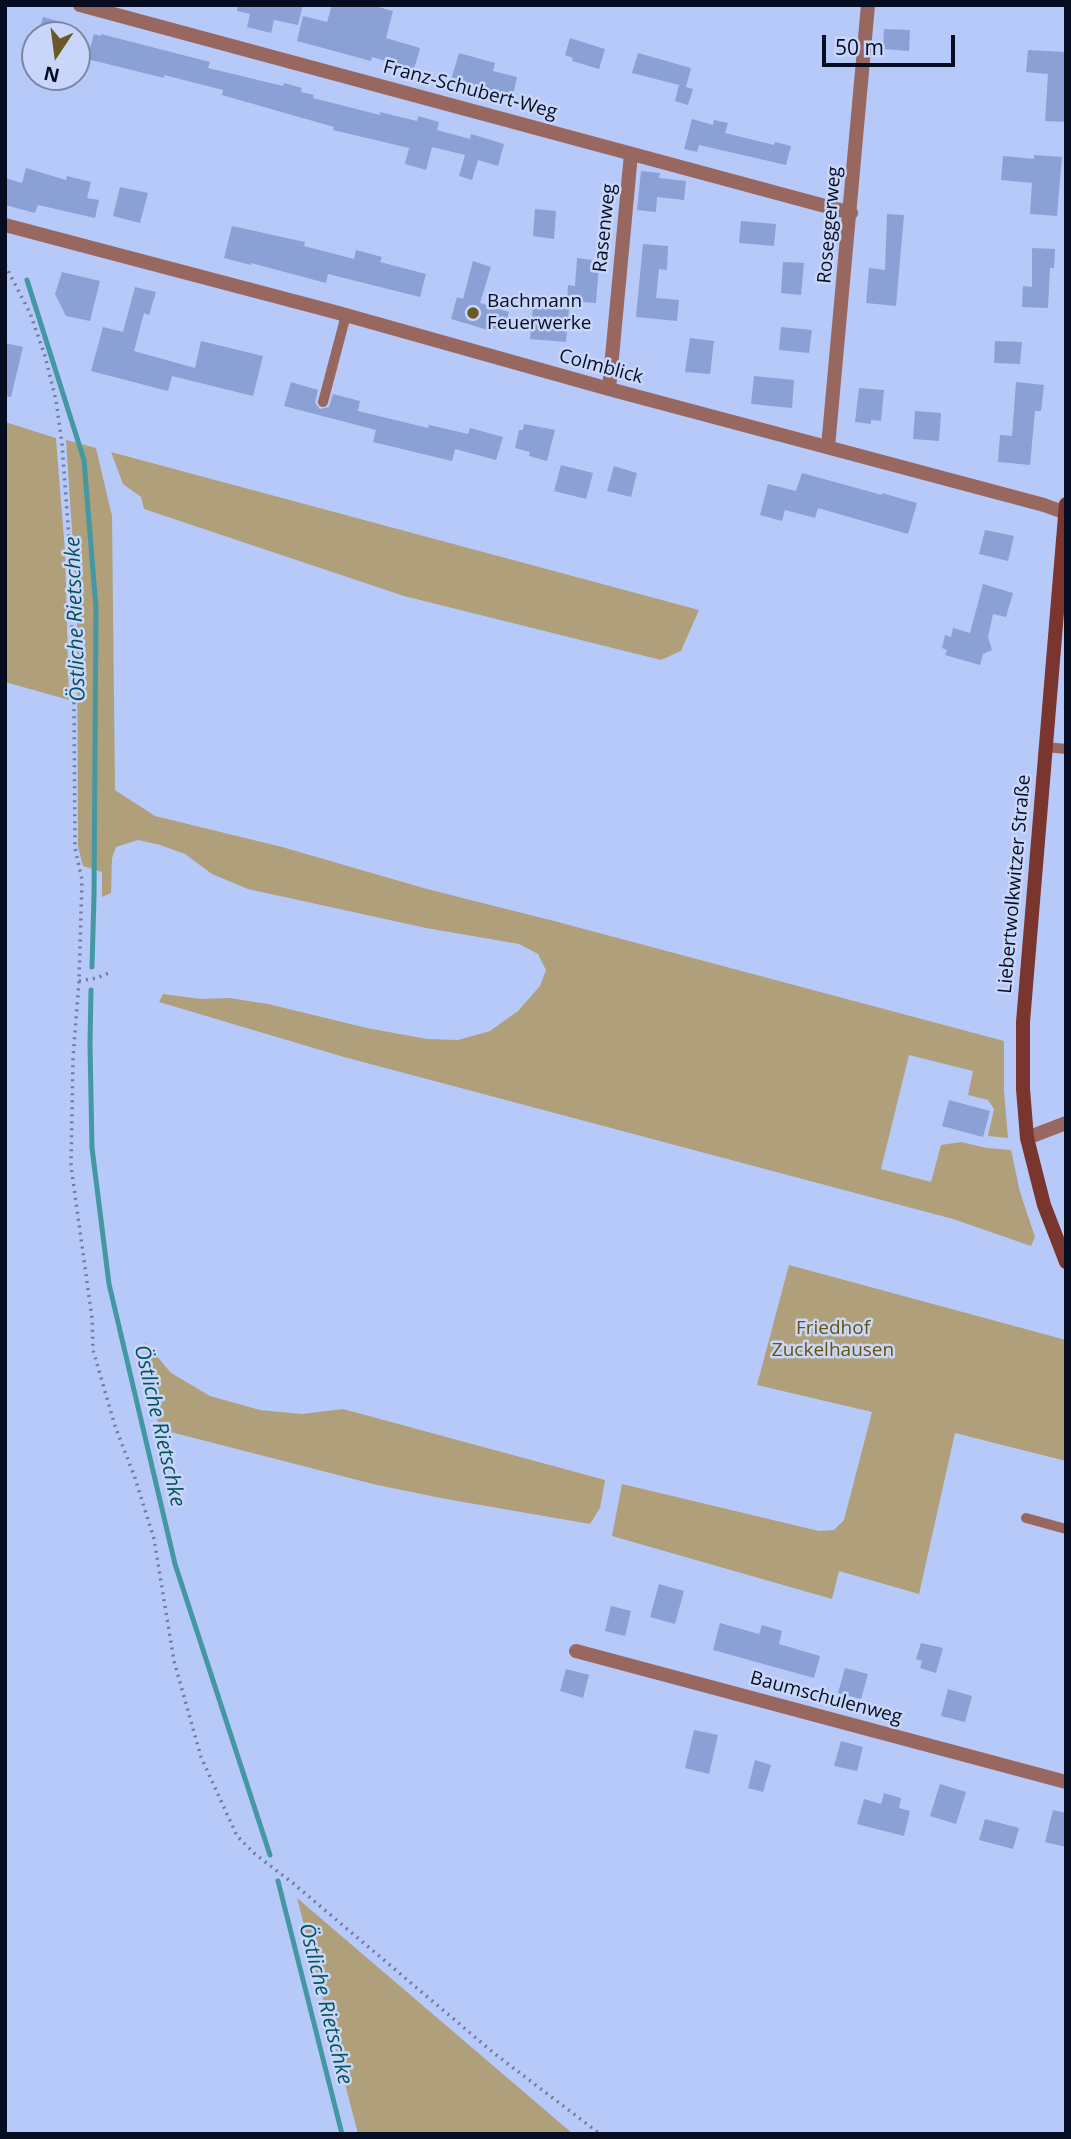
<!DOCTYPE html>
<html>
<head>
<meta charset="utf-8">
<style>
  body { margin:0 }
  #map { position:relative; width:1071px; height:2139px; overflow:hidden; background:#b7c9f8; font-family:"Open Sans",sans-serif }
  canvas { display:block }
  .frame { position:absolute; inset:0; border:7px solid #070d21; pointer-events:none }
  .north { position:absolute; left:21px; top:21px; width:70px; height:70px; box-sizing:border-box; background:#c8d6fa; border:2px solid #7b86a3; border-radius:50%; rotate:193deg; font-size:19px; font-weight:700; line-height:28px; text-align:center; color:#070d21 }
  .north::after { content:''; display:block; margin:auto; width:24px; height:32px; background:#6b5826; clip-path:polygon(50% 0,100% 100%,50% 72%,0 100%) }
  .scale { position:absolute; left:822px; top:35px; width:133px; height:32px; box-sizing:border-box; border:4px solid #070d21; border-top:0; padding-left:9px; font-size:21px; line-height:24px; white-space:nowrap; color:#070d21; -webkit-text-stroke:5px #c8d6fa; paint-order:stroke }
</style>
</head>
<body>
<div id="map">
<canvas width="1071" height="2139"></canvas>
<div class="frame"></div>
<div class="north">N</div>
<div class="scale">50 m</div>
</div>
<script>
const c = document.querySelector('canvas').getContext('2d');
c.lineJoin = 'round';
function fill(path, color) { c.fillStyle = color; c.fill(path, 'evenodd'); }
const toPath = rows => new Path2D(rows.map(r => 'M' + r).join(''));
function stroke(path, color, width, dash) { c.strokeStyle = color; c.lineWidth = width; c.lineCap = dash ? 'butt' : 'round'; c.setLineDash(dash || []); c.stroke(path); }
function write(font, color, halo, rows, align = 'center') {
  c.font = font + ' "Open Sans",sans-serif'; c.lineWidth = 5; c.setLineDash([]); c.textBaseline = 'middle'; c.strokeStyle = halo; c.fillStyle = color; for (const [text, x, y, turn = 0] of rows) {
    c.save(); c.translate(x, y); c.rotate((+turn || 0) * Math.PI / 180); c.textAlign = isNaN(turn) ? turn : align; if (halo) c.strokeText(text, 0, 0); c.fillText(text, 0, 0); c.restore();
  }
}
fill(toPath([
  [5,422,56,438,65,552,69,700,5,682],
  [66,440,96,448,112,516,115,790,155,816,282,847,427,889,554,921,1004,1041,1004,1091,1008,1138,988,1136,994,1109,988,1100,968,1095,973,1071,909,1055,881,1169,931,1182,941,1145,961,1142,987,1148,1011,1150,1020,1192,1035,1237,1031,1246,953,1219,344,1057,159,1002,163,994,201,999,229,998,268,1004,367,1028,427,1039,458,1040,490,1031,518,1011,540,986,546,970,538,954,519,944,426,928,248,889,212,874,185,854,160,845,138,840,116,847,112,858,111,893,102,897,102,872,83,866,78,847,77,606],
  [111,452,699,610,681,651,661,660,404,596,144,509,141,497,123,484],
  [789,1265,1066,1340,1066,1461,955,1433,919,1594,839,1571,832,1599,612,1536,622,1484,819,1531,834,1530,844,1520,872,1412,757,1385],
  [145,1342,171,1373,210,1396,260,1410,302,1414,343,1409,605,1480,600,1508,590,1524,446,1499,377,1485,159,1429],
  [297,1898,573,2134,358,2134]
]), '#afa07b');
stroke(toPath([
  [27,280,84,460,96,608,94,896,92,967],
  [91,990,90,1044,92,1148,109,1284,175,1564,270,1855],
  [278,1881,342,2134]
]), '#4498a4', 5);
fill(toPath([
  [238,5,303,5,298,25,274,20,271,33,247,27,250,14,237,11],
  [332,5,371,5,393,11,386,38,420,48,414,69,372,57,371,61,297,41,303,16,327,22],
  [43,17,61,22,57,35,38,35],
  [884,29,910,30,909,51,883,49],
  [94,34,101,36,101,34,210,62,208,68,283,86,284,83,302,88,301,92,314,95,313,98,380,115,380,112,417,121,418,116,439,122,437,130,470,139,471,134,504,144,498,166,478,160,472,180,459,176,465,155,432,147,426,170,405,164,409,148,333,130,334,127,222,95,223,90,164,75,164,78,87,59],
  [570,38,605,49,599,69,572,61,573,58,565,55],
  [1028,50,1066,52,1066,122,1045,121,1048,74,1026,72],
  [459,53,495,63,493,71,517,77,513,96,451,80],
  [638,53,691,68,686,87,693,89,688,105,675,101,679,85,632,73],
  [692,119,713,125,714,120,728,123,725,133,774,145,775,142,791,146,786,165,699,145,697,152,684,149],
  [1034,155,1062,157,1057,216,1030,214,1032,183,1001,180,1003,156,1034,159],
  [26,168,66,180,67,176,91,182,87,198,99,200,95,218,38,205,35,213,5,205,5,178,22,183],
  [641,171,660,173,659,178,686,181,684,200,657,197,656,212,637,210],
  [120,187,148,193,140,223,113,216],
  [535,209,556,211,554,239,533,236],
  [887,214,904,215,896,306,866,303,869,268,885,270],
  [741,221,776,224,774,246,739,243],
  [232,226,305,242,304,246,354,259,356,250,382,257,380,262,426,274,420,297,328,274,326,283,251,263,251,265,224,258],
  [643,244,668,246,667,270,659,269,656,298,679,300,677,321,636,317],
  [1032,248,1055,249,1054,268,1050,268,1048,308,1022,307,1023,286,1032,287],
  [577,258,592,260,592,264,599,265,596,303,567,301,568,285,575,286],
  [473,261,491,267,480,303,509,312,503,331,488,327,488,330,451,319,457,297,463,299],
  [783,262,804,263,801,295,781,293],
  [62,272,100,281,90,321,66,316,55,294],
  [135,287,156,292,149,315,144,313,134,351,195,368,201,341,263,356,253,396,172,376,168,391,91,371,103,327,123,332],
  [533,306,569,309,566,342,530,339],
  [781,327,812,330,809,353,779,350],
  [690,338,714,341,710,374,685,372],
  [995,341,1022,342,1020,364,994,363],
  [5,343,23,347,11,397,5,396],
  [754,376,794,380,792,408,751,404],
  [291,382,318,390,315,403,320,409,329,407,333,394,360,401,358,411,428,428,429,425,468,434,470,428,503,437,496,460,455,449,452,461,373,442,376,430,284,406],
  [1016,382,1044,385,1041,411,1035,411,1030,465,998,462,1000,435,1012,436],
  [859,388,884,390,881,421,871,420,871,424,855,422],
  [915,411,941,413,939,441,913,439],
  [524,424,555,430,547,461,529,456,530,452,515,448,519,430,523,430],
  [561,465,593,473,586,499,554,491],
  [614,466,637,473,631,497,607,491],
  [802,473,882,495,882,493,917,503,908,534,818,508,815,518,785,510,782,521,760,515,768,484,796,491],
  [985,530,1014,536,1008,561,979,554],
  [983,584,1013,593,1006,617,993,614,988,637,992,650,983,654,980,665,945,655,947,650,942,648,945,635,951,637,953,628,970,633],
  [949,1100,990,1111,983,1137,942,1126],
  [659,1584,684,1591,675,1624,650,1617],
  [611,1606,631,1611,625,1636,605,1631],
  [720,1623,759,1634,762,1625,782,1631,779,1644,820,1656,814,1678,713,1650],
  [921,1643,943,1648,936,1673,920,1668,922,1661,916,1659],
  [845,1668,868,1674,861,1699,838,1693],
  [566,1669,589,1675,583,1698,560,1691],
  [948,1689,972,1696,965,1722,941,1716],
  [694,1730,718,1735,709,1774,685,1768],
  [841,1741,863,1747,857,1771,834,1766],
  [755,1760,771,1765,763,1792,748,1788],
  [940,1784,966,1792,956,1824,930,1816],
  [884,1793,901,1798,899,1808,910,1811,904,1836,857,1824,864,1799,881,1804],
  [1053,1810,1066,1813,1066,1847,1045,1842],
  [985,1819,1019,1828,1013,1849,979,1840]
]), '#8ba0d5');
stroke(toPath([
  [5,265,30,313,45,356,56,400,62,444,70,551,74,700,75,848,82,880,79,981,73,1058,71,1166,92,1318,93,1350,115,1426,135,1478,154,1539,174,1661,201,1757,237,1836,255,1854,294,1884,495,2054,600,2134],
  [79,981,97,978,109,973]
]), '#6e7b9f', 3.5, [2, 5]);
stroke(toPath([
  [323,402,346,315],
  [1046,747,1066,749],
  [1026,1518,1066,1529]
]), '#986760', 10);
stroke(toPath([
  [80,5,851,213],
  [5,225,335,312,609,389,1044,505,1066,513],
  [609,389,631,154],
  [828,447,868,5],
  [1027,1138,1066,1123],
  [576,1651,1066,1782]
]), '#986760', 14);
stroke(toPath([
  [1066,504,1023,1022,1023,1089,1027,1138,1044,1205,1066,1262]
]), '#7a362e', 14);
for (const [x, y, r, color] of [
  [473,313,7,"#6b5826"]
]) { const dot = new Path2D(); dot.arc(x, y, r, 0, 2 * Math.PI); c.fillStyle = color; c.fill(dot); stroke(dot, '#c8d6fa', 2.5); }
write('19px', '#070d21', '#c8d6fa', [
  ["Franz-Schubert-Weg",470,90,15],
  ["Roseggerweg",830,225,-85],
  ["Rasenweg",605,228,-84],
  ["Colmblick",601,367,15],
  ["Liebertwolkwitzer Straße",1015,884,-85],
  ["Baumschulenweg",826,1698,15]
]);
write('19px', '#070d21', '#c8d6fa', [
  ["Bachmann",487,302],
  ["Feuerwerke",487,324]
], 'left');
write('19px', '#6a5206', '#c8d6fa', [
  ["Friedhof",833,1329],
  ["Zuckelhausen",833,1351]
]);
write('italic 21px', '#05525b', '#c8d6fa', [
  ["Östliche Rietschke",76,619,-92],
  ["Östliche Rietschke",159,1426,77],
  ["Östliche Rietschke",325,2004,76]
]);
</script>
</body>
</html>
